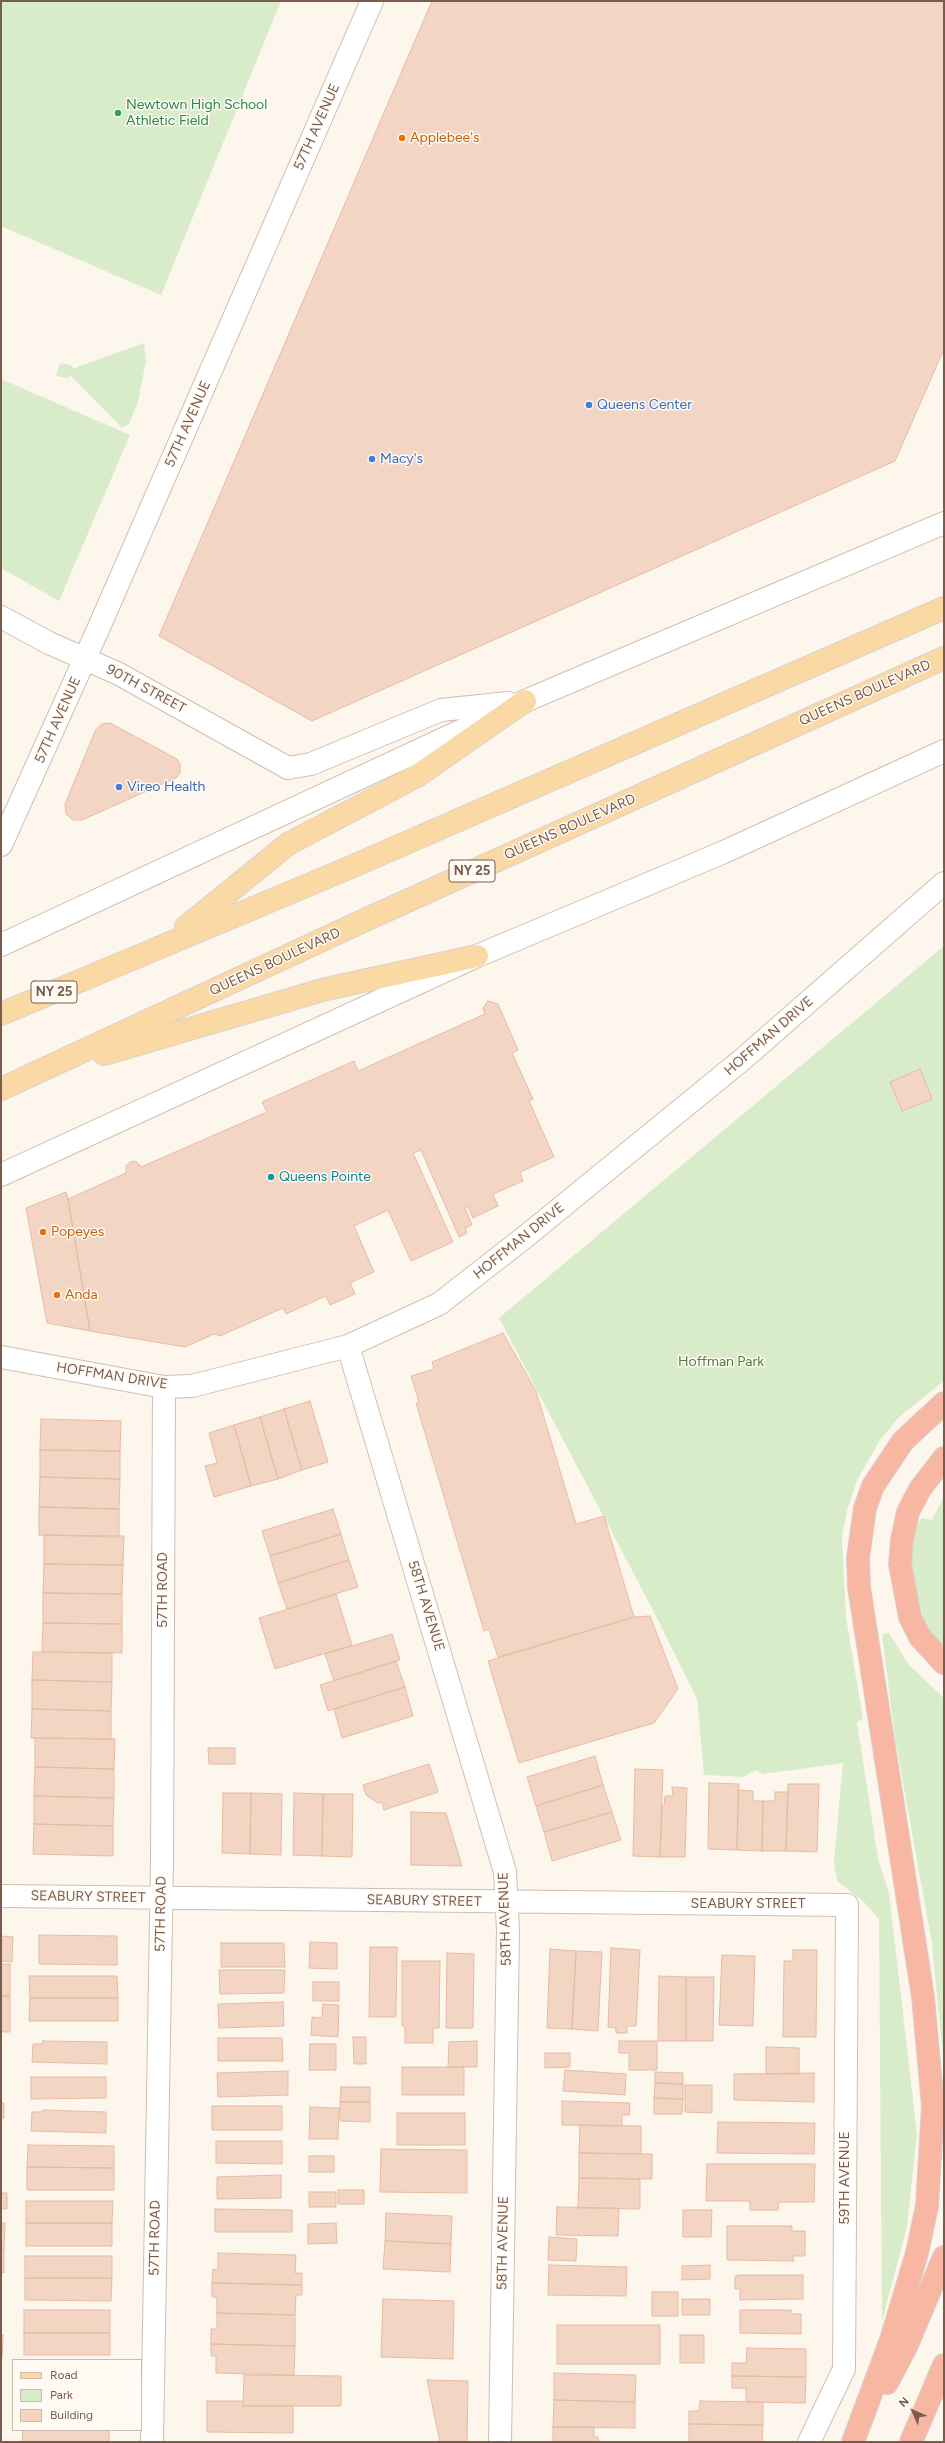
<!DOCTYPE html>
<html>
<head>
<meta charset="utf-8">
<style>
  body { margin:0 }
  #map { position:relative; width:945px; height:2443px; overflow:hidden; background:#fdf6ec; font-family:Figtree,sans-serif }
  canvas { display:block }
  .frame { position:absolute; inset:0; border:2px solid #7a5c4d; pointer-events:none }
  .legend { position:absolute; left:12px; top:2359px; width:130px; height:72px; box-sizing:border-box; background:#fffaf3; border:1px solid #cabbb1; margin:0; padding:5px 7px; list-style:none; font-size:12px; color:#7a5c4d }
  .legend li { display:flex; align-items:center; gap:8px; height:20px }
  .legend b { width:20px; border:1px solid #cabbb1 }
  .north { position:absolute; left:893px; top:2391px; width:40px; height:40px; -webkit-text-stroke:3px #fffaf3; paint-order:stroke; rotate:315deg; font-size:11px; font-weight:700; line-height:16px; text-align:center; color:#7a5c4d }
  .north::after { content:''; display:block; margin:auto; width:14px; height:18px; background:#7a5c4d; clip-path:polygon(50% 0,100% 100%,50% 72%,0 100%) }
</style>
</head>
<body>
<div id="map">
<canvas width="945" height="2443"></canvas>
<div class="frame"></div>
<ul class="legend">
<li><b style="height:5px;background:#fbd9a5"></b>Road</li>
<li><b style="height:11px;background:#d8ecc9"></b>Park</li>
<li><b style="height:11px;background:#f3d5c3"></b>Building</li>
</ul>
<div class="north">N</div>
</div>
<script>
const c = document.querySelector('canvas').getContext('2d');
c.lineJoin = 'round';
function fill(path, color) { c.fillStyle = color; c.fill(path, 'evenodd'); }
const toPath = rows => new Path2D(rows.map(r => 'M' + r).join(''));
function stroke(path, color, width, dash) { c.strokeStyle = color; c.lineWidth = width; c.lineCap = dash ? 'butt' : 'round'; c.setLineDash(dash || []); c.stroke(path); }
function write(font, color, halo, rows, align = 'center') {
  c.font = font + ' Figtree,sans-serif'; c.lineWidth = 3; c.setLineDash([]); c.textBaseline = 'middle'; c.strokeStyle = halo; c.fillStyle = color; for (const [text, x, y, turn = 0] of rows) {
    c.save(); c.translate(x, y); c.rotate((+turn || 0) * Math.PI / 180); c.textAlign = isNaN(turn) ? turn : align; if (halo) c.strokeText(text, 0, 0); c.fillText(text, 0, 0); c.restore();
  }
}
fill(toPath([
  [1,1,281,1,161,295,1,226],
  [144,343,146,361,138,402,129,424,122,428,70,375,69,378,56,376,60,363,73,366,72,369],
  [1,379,130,435,59,601,1,568],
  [944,946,944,1381,899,1417,880,1440,857,1480,847,1511,842,1537,846,1617,863,1719,857,1722,878,1859,889,1893,917,2134,907,2227,882,2321,879,1919,863,1901,837,1881,834,1861,843,1763,763,1774,756,1770,743,1777,704,1775,697,1699,656,1616,499,1318],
  [944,1497,944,1646,926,1627,910,1567,915,1527,922,1518,932,1520],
  [889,1633,909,1665,944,1698,944,2067,932,1944,895,1738,882,1634]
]), '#d8ecc9');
const building = toPath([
  [432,1,944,1,944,349,895,461,312,721,159,636,432,1],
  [110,723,177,759,180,764,180,773,176,778,82,820,73,820,66,814,65,804,96,729,102,724,110,723],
  [488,1001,498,1004,518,1050,512,1053,533,1099,529,1101,554,1157,520,1172,523,1181,493,1194,498,1206,473,1218,468,1206,465,1208,472,1225,465,1228,467,1233,459,1237,421,1150,413,1153,453,1242,411,1261,388,1210,354,1226,374,1272,350,1283,355,1294,330,1305,326,1296,286,1314,283,1308,220,1336,214,1334,185,1347,90,1331,68,1199,126,1173,126,1166,130,1162,136,1161,141,1167,267,1112,262,1102,354,1061,358,1071,485,1014,483,1008,488,1001],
  [920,1069,932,1099,902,1111,890,1082,920,1069],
  [66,1192,68,1199,90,1331,47,1323,26,1208,66,1192],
  [503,1333,536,1391,576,1524,604,1516,634,1617,498,1657,489,1629,484,1631,416,1403,419,1402,411,1376,434,1369,432,1362,503,1333],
  [310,1401,328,1462,302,1470,284,1409,310,1401],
  [284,1409,302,1470,278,1479,260,1417,284,1409],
  [260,1417,278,1479,251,1486,234,1425,260,1417],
  [41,1419,121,1421,120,1451,40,1450,41,1419],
  [234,1425,251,1486,214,1497,205,1466,217,1463,209,1433,234,1425],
  [40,1450,120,1451,120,1479,40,1477,40,1450],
  [40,1477,120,1479,119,1509,39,1507,40,1477],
  [39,1507,119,1509,119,1537,39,1535,39,1507],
  [333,1509,341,1534,270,1556,262,1531,333,1509],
  [341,1534,349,1560,278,1583,270,1556,341,1534],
  [44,1535,124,1536,123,1565,44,1564,44,1535],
  [349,1560,358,1587,287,1609,278,1583,349,1560],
  [44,1564,123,1565,122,1594,43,1593,44,1564],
  [43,1593,122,1594,122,1624,43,1623,43,1593],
  [336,1594,352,1645,275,1669,259,1618,336,1594],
  [650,1616,678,1689,654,1723,519,1763,488,1661,634,1617,650,1616],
  [43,1623,122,1624,122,1653,42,1652,43,1623],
  [392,1634,400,1660,334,1681,325,1654,392,1634],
  [33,1652,112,1653,112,1682,32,1680,33,1652],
  [396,1661,405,1687,328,1711,320,1685,396,1661],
  [32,1680,112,1682,111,1711,32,1709,32,1680],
  [405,1687,413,1716,342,1738,334,1709,405,1687],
  [32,1709,111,1711,111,1739,31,1738,32,1709],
  [35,1738,115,1739,114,1769,35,1767,35,1738],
  [208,1748,235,1748,235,1764,209,1764,208,1748],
  [595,1756,603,1785,536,1806,527,1777,595,1756],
  [429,1764,438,1792,384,1810,382,1802,378,1803,366,1795,363,1785,429,1764],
  [35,1767,114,1769,114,1798,34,1796,35,1767],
  [635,1769,663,1770,660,1857,633,1856,635,1769],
  [709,1783,739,1784,737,1850,708,1849,709,1783],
  [788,1784,819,1784,817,1852,786,1851,788,1784],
  [603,1785,612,1812,544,1832,536,1806,603,1785],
  [672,1787,687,1788,685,1857,660,1857,662,1806,664,1806,665,1796,673,1796,672,1787],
  [738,1790,753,1791,753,1801,763,1801,762,1851,737,1850,738,1790],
  [775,1792,788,1792,786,1851,762,1851,763,1801,775,1801,775,1792],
  [223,1793,251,1793,250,1854,222,1853,223,1793],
  [251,1793,282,1794,281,1855,250,1854,251,1793],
  [294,1793,323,1794,322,1856,293,1855,294,1793],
  [323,1794,353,1794,352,1857,322,1856,323,1794],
  [34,1796,114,1798,113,1826,34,1824,34,1796],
  [411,1812,446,1813,462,1866,411,1865,411,1812],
  [612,1812,621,1840,552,1861,544,1832,612,1812],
  [34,1824,113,1826,113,1856,33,1854,34,1824],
  [39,1935,117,1936,117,1965,39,1964,39,1935],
  [1,1936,13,1937,12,1962,1,1961,1,1936],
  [310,1942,337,1943,337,1969,309,1968,310,1942],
  [221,1943,284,1943,285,1967,221,1967,221,1943],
  [370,1947,397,1947,396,2017,369,2017,370,1947],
  [611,1948,640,1950,636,2026,627,2026,627,2033,616,2033,616,2028,608,2027,611,1948],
  [550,1949,576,1951,572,2029,547,2028,550,1949],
  [793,1950,817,1950,816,2037,783,2037,784,1961,793,1961,793,1950],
  [576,1951,602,1952,598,2031,572,2029,576,1951],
  [447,1953,474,1954,473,2028,446,2028,447,1953],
  [722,1955,755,1956,753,2026,719,2025,722,1955],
  [402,1961,440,1961,439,2028,433,2028,433,2043,405,2043,405,2027,402,2026,402,1961],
  [1,1964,10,1964,10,1996,1,1996,1,1964],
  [219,1970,285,1970,284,1993,220,1994,219,1970],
  [29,1976,117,1976,118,1998,30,1998,29,1976],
  [659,1976,686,1977,686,2041,658,2041,659,1976],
  [686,1977,714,1977,713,2041,686,2041,686,1977],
  [313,1982,339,1982,339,2001,313,2001,313,1982],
  [1,1996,10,1996,10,2032,1,2032,1,1996],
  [30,1998,118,1998,118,2021,29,2021,30,1998],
  [283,2002,284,2026,219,2028,218,2004,283,2002],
  [323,2004,339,2005,338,2037,311,2035,312,2017,322,2018,323,2004],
  [353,2037,366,2037,366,2064,354,2064,353,2037],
  [218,2038,282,2038,283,2061,218,2061,218,2038],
  [43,2041,107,2042,107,2064,32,2062,33,2044,42,2044,43,2041],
  [477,2041,477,2067,448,2067,449,2042,477,2041],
  [619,2041,657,2041,657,2070,629,2070,629,2053,619,2053,619,2041],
  [310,2044,336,2044,336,2070,309,2070,310,2044],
  [766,2047,799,2048,799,2074,766,2074,766,2047],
  [545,2053,570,2053,570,2067,545,2068,545,2053],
  [402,2067,464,2067,464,2095,402,2095,402,2067],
  [565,2070,626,2074,625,2095,563,2091,565,2070],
  [288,2071,288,2095,218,2097,217,2073,288,2071],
  [655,2072,683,2073,683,2084,655,2083,655,2072],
  [814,2073,814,2102,734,2100,734,2074,814,2073],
  [31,2077,106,2077,106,2098,31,2099,31,2077],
  [655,2083,683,2084,683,2099,654,2098,655,2083],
  [685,2085,712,2085,712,2113,685,2112,685,2085],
  [341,2087,370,2087,370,2102,340,2102,341,2087],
  [654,2098,683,2099,682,2114,654,2114,654,2098],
  [562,2101,630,2103,629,2115,622,2115,622,2126,562,2125,562,2101],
  [340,2102,370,2102,370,2122,340,2121,340,2102],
  [1,2103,4,2103,4,2118,1,2118,1,2103],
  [212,2106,282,2106,282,2130,212,2130,212,2106],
  [310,2107,339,2108,338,2139,309,2139,310,2107],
  [43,2110,106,2112,106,2133,31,2131,32,2112,42,2112,43,2110],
  [397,2113,465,2113,465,2145,397,2145,397,2113],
  [718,2122,815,2123,814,2154,717,2153,718,2122],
  [580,2125,641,2126,641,2154,579,2153,580,2125],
  [216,2141,282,2141,282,2164,216,2163,216,2141],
  [28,2145,114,2146,114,2168,27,2167,28,2145],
  [381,2149,467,2150,467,2193,380,2192,381,2149],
  [579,2153,652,2154,652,2179,579,2178,579,2153],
  [309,2156,334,2156,334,2172,309,2172,309,2156],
  [707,2164,815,2164,814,2202,779,2202,778,2210,750,2210,750,2201,706,2201,707,2164],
  [27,2167,114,2168,114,2190,27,2190,27,2167],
  [281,2175,281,2198,217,2199,217,2177,281,2175],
  [579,2178,640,2179,640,2209,578,2208,579,2178],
  [338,2190,364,2190,364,2204,338,2204,338,2190],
  [309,2192,336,2192,336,2207,309,2207,309,2192],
  [1,2193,7,2193,7,2209,1,2209,1,2193],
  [26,2201,113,2201,112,2223,26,2223,26,2201],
  [557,2207,619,2208,618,2236,556,2235,557,2207],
  [215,2209,292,2210,292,2232,215,2232,215,2209],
  [683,2210,712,2210,711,2237,683,2237,683,2210],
  [386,2213,452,2216,451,2244,385,2241,386,2213],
  [1,2223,5,2223,4,2249,1,2249,1,2223],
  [26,2223,112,2223,112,2246,26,2246,26,2223],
  [336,2223,337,2243,308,2244,308,2224,336,2223],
  [727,2226,792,2226,792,2231,805,2231,805,2256,793,2256,794,2261,727,2260,727,2226],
  [549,2237,577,2239,576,2261,548,2260,549,2237],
  [385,2241,451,2244,450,2272,383,2269,385,2241],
  [1,2249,4,2249,4,2273,1,2272,1,2249],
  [218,2253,296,2255,295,2273,302,2273,302,2285,212,2283,213,2269,218,2270,218,2253],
  [25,2256,112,2256,112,2278,25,2278,25,2256],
  [549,2265,627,2267,626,2296,548,2295,549,2265],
  [710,2265,710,2279,682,2280,682,2266,710,2265],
  [740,2275,803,2275,803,2299,740,2300,740,2289,735,2289,735,2276,740,2275],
  [25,2278,112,2278,111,2301,25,2300,25,2278],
  [212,2283,302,2285,302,2295,296,2295,295,2315,217,2313,217,2298,212,2297,212,2283],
  [652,2292,678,2292,678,2316,652,2316,652,2292],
  [383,2299,454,2301,453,2359,381,2357,383,2299],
  [682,2299,710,2299,710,2315,682,2315,682,2299],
  [24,2310,110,2310,110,2333,24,2333,24,2310],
  [740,2310,791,2310,791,2314,801,2314,801,2334,740,2333,740,2310],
  [217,2313,295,2315,295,2346,211,2344,211,2329,217,2329,217,2313],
  [557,2325,660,2325,660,2364,557,2364,557,2325],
  [24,2333,110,2333,110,2355,24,2355,24,2333],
  [1,2335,3,2335,2,2359,1,2359,1,2335],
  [680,2335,704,2335,704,2363,680,2363,680,2335],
  [211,2344,295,2346,294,2375,216,2373,216,2356,211,2356,211,2344],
  [747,2348,806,2349,806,2377,732,2376,732,2363,746,2363,747,2348],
  [554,2373,636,2375,635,2402,554,2400,554,2373],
  [244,2375,341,2376,341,2406,243,2406,244,2375],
  [732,2376,806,2377,805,2403,746,2402,746,2388,732,2388,732,2376],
  [427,2380,468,2381,467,2442,440,2442,427,2380],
  [554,2400,635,2402,635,2428,553,2427,554,2400],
  [207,2401,243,2401,243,2406,293,2406,293,2433,207,2432,207,2401],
  [700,2401,763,2402,763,2425,689,2424,689,2411,699,2411,700,2401],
  [689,2424,763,2425,762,2442,689,2442,689,2424],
  [553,2427,594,2427,594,2437,598,2437,598,2442,553,2442,553,2427],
  [23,2430,109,2430,109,2442,22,2442,23,2430]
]);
fill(building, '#f3d5c3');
stroke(building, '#e6bba3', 1);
const minor = toPath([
  [1,617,49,643,119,674,288,768],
  [1,845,100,625,372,1],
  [348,1346,505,1872,508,1930,500,2442],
  [1,1357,164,1387,192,1386,348,1346,439,1304,525,1237,743,1059,944,883],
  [1,1896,847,1905,844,2369,809,2442],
  [152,2442,162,1862,164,1387]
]);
const tertiary = toPath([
  [288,768,311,764,441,710,508,703],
  [1,945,525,701,944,523],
  [1,1175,477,956,724,852,944,751]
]);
const primary = toPath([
  [186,927,288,844,417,776,525,701],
  [1,1014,351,867,944,608],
  [104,1054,326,989,477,956],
  [1,1089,365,920,944,658]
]);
const motorway = toPath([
  [944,1458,920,1489,908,1512,902,1540,900,1564,910,1617,920,1637,944,1663],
  [887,2383,906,2347,944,2257],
  [853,2442,891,2340,917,2253,927,2206,933,2106,923,1997,859,1587,858,1558,865,1508,873,1486,903,1441,944,1403],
  [911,2442,944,2365]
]);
stroke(minor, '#d1beb0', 24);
stroke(tertiary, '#d1beb0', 24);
stroke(primary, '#dad1cd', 24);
stroke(motorway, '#dad1cd', 24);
stroke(minor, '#fff', 22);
stroke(tertiary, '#fff', 22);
stroke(primary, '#fbd9a5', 22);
stroke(motorway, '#f7b7a3', 22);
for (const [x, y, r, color] of [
  [118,113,4,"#2e9e5b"],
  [402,138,4,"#e8710a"],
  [589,405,4,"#3f7fe0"],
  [372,459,4,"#3f7fe0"],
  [119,787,4,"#3f7fe0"],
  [271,1177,4,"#0f9aa8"],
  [43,1232,4,"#e8710a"],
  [57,1295,4,"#e8710a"]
]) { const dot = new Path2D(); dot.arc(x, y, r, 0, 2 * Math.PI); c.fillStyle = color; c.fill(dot); stroke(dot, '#fffaf3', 1.5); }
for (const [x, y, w] of [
  [472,871,46],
  [54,992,46]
]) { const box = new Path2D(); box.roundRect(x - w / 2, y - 11, w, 22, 3); c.fillStyle = '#fffaf3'; c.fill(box); stroke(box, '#7a5c4d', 1); }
write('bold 13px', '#7a5c4d', null, [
  ["NY 25",472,871],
  ["NY 25",54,992]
]);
write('14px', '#27864d', '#fffaf3', [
  ["Newtown High School",126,105],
  ["Athletic Field",126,121]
], 'left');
write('14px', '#7a5c4d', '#fffaf3', [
  ["57TH AVENUE",317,127,-66],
  ["57TH AVENUE",188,424,-66],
  ["90TH STREET",146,689,28],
  ["QUEENS BOULEVARD",865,693,-24],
  ["57TH AVENUE",58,720,-66],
  ["QUEENS BOULEVARD",570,827,-24],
  ["QUEENS BOULEVARD",275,962,-25],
  ["HOFFMAN DRIVE",769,1036,-41],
  ["HOFFMAN DRIVE",519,1241,-39],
  ["HOFFMAN DRIVE",112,1376,9],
  ["57TH ROAD",163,1590,-90],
  ["58TH AVENUE",426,1606,73],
  ["SEABURY STREET",88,1897,1],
  ["SEABURY STREET",424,1901,1],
  ["SEABURY STREET",748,1904],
  ["57TH ROAD",161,1914,-89],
  ["58TH AVENUE",505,1919,-92],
  ["59TH AVENUE",845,2178,-90],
  ["57TH ROAD",155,2238,-89],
  ["58TH AVENUE",503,2243,-89]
]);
write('14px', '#c56008', '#fffaf3', [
  ["Applebee's",410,138],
  ["Popeyes",51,1232],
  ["Anda",65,1295]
], 'left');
write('14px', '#366cbe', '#fffaf3', [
  ["Queens Center",597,405],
  ["Macy's",380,459],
  ["Vireo Health",127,787]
], 'left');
write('14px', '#0d838f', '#fffaf3', [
  ["Queens Pointe",279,1177]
], 'left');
write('14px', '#537a41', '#fffaf3', [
  ["Hoffman Park",721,1362]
]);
</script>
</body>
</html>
